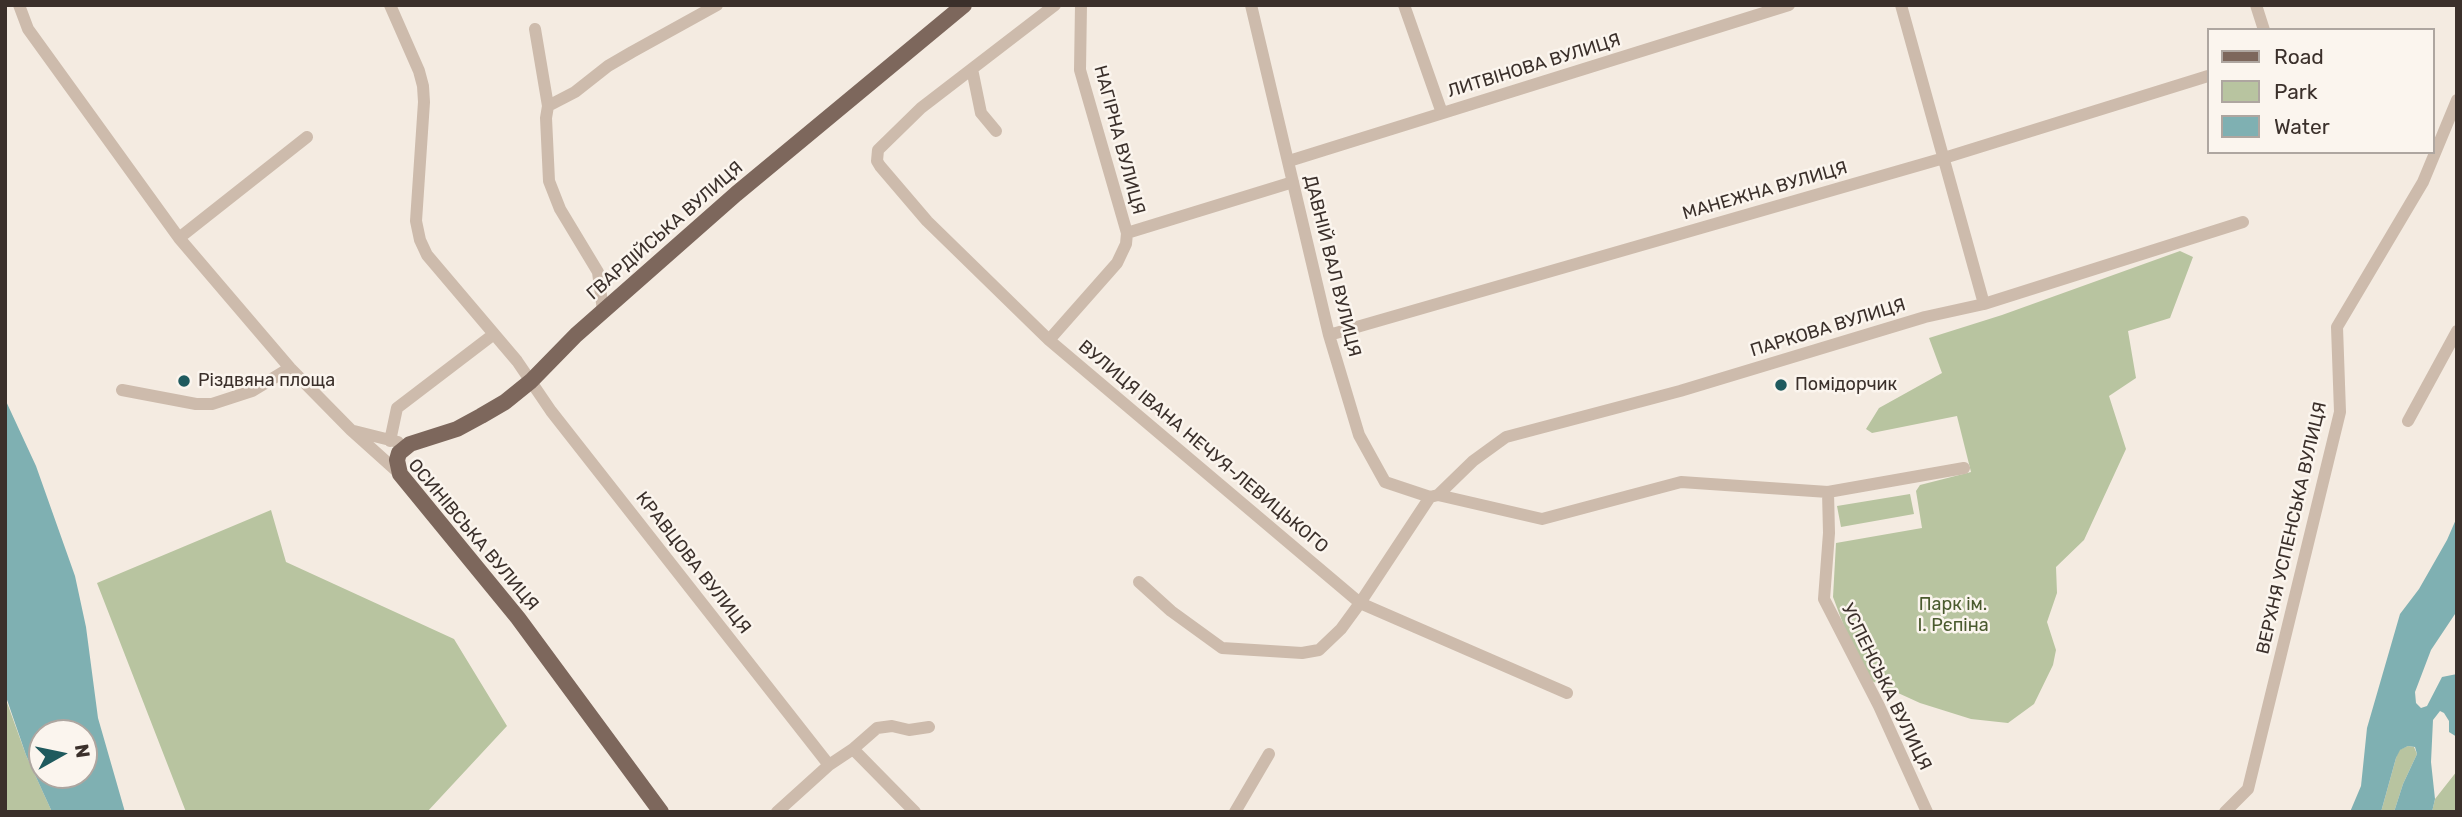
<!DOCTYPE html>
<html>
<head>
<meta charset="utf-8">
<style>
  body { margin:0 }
  #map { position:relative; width:2462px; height:817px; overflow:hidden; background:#f4ebe1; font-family:Rubik,sans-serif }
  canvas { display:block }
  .frame { position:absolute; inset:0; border:7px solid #3b302b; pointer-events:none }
  .legend { position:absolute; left:2207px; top:28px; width:228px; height:126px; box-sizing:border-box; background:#fbf5ee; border:2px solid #aea6a0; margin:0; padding:9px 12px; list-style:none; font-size:21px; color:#3b302b }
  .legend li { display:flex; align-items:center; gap:14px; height:35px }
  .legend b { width:35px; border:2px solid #aea6a0 }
  .north { position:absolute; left:28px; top:719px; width:70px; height:70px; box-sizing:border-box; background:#fbf5ee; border:2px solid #aea6a0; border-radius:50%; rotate:81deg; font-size:19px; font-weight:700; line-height:28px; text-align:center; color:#3b302b }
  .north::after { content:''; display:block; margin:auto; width:24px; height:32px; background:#1f5a5e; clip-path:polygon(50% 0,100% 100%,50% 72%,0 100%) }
</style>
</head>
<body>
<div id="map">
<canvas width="2462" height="817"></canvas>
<div class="frame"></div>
<ul class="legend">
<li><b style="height:9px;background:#7d675c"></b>Road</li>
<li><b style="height:19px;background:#b8c4a0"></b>Park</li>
<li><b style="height:19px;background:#7fb0b2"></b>Water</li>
</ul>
<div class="north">N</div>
</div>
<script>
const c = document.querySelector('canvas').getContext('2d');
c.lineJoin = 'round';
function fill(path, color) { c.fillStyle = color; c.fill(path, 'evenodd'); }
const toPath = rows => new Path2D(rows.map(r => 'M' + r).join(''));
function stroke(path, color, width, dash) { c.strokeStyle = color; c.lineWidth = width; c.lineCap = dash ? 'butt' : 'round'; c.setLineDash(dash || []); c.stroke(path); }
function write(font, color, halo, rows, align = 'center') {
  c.font = font + ' Rubik,sans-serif'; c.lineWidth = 5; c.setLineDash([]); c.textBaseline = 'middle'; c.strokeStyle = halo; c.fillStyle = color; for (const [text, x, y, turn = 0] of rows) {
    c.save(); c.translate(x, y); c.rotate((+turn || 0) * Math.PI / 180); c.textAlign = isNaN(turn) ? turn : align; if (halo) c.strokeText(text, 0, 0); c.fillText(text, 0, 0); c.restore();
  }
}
fill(toPath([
  [2180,251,2193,257,2170,318,2128,331,2136,378,2109,396,2126,449,2084,540,2056,567,2057,593,2047,622,2056,650,2053,665,2034,704,2008,723,1971,719,1920,703,1863,677,1833,597,1836,543,1922,528,1916,491,1920,485,1971,472,1957,416,1872,433,1866,429,1879,408,1942,373,1929,338,2002,315],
  [1910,494,1914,514,1841,527,1837,506],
  [271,510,286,562,454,639,507,726,427,812,186,812,97,583],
  [5,697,26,755,52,812,5,812],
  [2408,746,2414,747,2417,754,2403,784,2394,812,2381,812,2396,758,2399,750],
  [2457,771,2457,812,2432,812,2435,799]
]), '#b8c4a0');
fill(toPath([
  [5,399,36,466,75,576,86,627,98,718,125,812,52,812,26,755,5,694],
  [42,733,84,733,84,775,42,775],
  [2457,517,2457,611,2431,650,2415,692,2416,703,2421,708,2427,706,2442,677,2457,674,2457,737,2449,732,2449,721,2444,713,2440,711,2433,720,2431,762,2435,799,2432,812,2394,812,2403,784,2417,754,2415,747,2408,746,2400,750,2396,758,2381,812,2350,812,2361,786,2367,728,2400,614,2419,589,2447,540]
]), '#7fb0b2');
stroke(toPath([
  [19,5,28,29,179,238,290,368,351,430,400,474],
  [390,5,419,71,423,86,424,102,416,221,420,240,427,255,517,361,551,411,829,765],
  [1055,5,921,108,878,150,877,161,880,166,927,221,1049,340,1360,603,1567,693],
  [1251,5,1329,335,1359,435,1385,482,1430,497,1438,495,1542,519,1681,482,1828,492,1964,468],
  [1404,5,1442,113],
  [1901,5,1984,304],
  [2256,5,2264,30],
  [535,29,548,106,546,118,549,181,560,209,598,272,603,311],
  [972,69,981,113,996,131],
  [548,106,575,92,608,66,632,52,717,5],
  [1289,161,1789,5],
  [1127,233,1293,182],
  [179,238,307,137],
  [1329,335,1944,158,2208,76],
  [1049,340,1117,263,1126,244,1127,233,1080,70,1081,5],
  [122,390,196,404,212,404,252,391,290,368],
  [2408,421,2457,331],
  [354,431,398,442],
  [390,441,397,408,494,334],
  [1828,492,1829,533,1824,599,1879,706,1927,812],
  [1438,495,1473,461,1506,437,1680,391,1925,317,1984,304,2243,222],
  [1139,582,1171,611,1222,648,1302,653,1319,650,1341,629,1360,603,1430,497],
  [853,749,915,812],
  [777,812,829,765,853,749,877,728,892,726,909,730,929,727],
  [1235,812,1269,754],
  [2225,812,2248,789,2340,412,2337,327,2423,182,2457,100]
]), '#cdbbac', 12);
stroke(toPath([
  [661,812,518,618,400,474,397,460,399,453,410,444,457,429,481,416,505,402,531,381,576,335,736,194,964,5]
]), '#7d675c', 16);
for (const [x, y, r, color] of [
  [184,381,7,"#1f5a5e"],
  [1781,385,7,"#1f5a5e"]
]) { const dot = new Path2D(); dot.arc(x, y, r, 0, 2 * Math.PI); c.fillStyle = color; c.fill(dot); stroke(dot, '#fbf5ee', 2.5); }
write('18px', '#3b302b', '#fbf5ee', [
  ["ЛИТВІНОВА ВУЛИЦЯ",1534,66,-17],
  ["НАГІРНА ВУЛИЦЯ",1119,140,75],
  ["МАНЕЖНА ВУЛИЦЯ",1765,191,-16],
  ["ГВАРДІЙСЬКА ВУЛИЦЯ",665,231,-41],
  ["ДАВНІЙ ВАЛ ВУЛИЦЯ",1332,266,76],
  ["ПАРКОВА ВУЛИЦЯ",1828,328,-17],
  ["ВУЛИЦЯ ІВАНА НЕЧУЯ-ЛЕВИЦЬКОГО",1203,447,40],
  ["ВЕРХНЯ УСПЕНСЬКА ВУЛИЦЯ",2292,528,-77],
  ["ОСИНІВСЬКА ВУЛИЦЯ",473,535,50],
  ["КРАВЦОВА ВУЛИЦЯ",693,563,52],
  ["УСПЕНСЬКА ВУЛИЦЯ",1886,687,64]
]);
write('18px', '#3b302b', '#fbf5ee', [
  ["Різдвяна площа",198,381],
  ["Помідорчик",1795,385]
], 'left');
write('18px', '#4a5a2e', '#fbf5ee', [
  ["Парк ім.",1953,605],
  ["І. Рєпіна",1953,626]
]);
</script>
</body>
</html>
